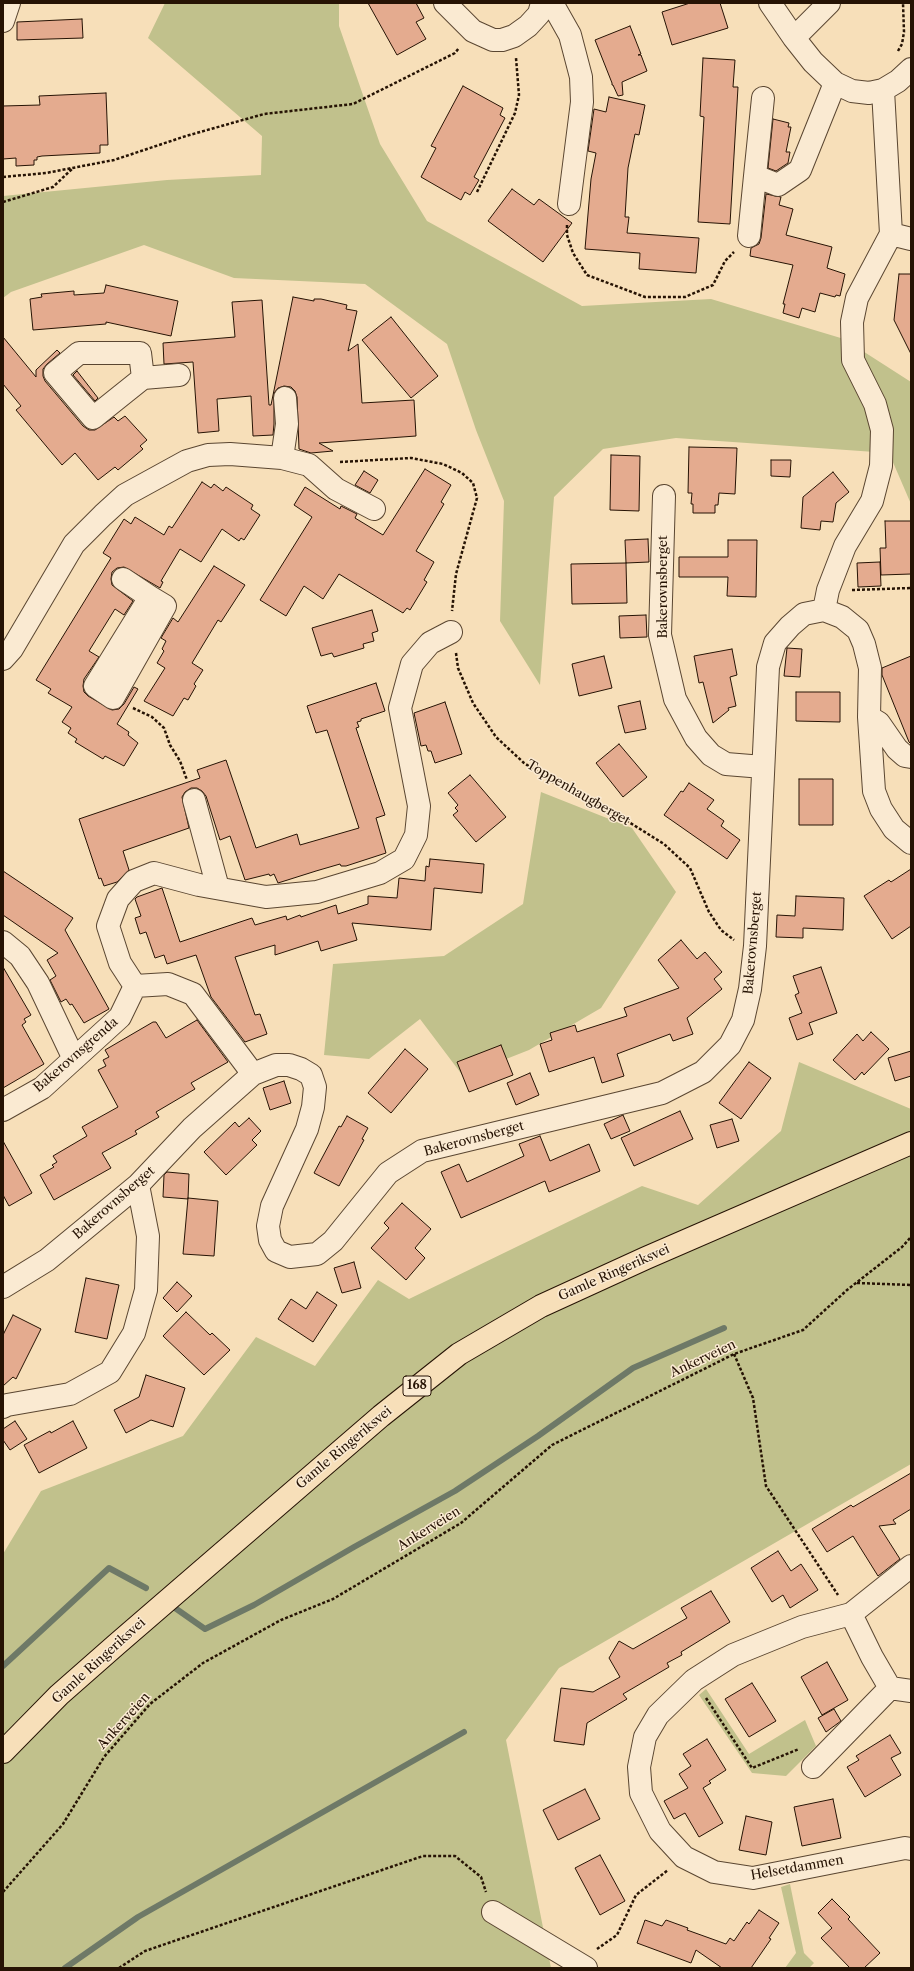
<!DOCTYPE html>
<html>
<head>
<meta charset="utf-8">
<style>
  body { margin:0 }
  #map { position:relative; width:914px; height:1971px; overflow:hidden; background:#f7dfb9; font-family:"Libre Caslon Text",serif }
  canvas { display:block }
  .frame { position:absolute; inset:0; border:4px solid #261304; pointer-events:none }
</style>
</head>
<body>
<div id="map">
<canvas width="914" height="1971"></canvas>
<div class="frame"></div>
</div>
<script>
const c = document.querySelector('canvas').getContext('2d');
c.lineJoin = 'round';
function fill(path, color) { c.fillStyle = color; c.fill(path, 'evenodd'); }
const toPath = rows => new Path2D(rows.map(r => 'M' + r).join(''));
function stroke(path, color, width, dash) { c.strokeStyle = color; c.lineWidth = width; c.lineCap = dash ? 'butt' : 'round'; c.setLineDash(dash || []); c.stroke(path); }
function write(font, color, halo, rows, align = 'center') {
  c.font = font + ' "Libre Caslon Text",serif'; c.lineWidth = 3; c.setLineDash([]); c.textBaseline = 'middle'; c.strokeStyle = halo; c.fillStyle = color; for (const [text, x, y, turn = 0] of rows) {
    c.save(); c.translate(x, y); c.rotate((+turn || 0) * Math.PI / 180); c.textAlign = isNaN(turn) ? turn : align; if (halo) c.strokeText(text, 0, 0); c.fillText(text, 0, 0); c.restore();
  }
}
fill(toPath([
  [165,3,339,3,339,26,380,144,427,221,582,306,711,299,844,339,911,382,911,504,889,453,676,438,603,449,554,497,540,685,500,621,504,501,476,430,447,344,365,284,234,278,144,245,11,292,3,298,3,196,167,180,261,175,262,136,148,38],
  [541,792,632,828,676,892,601,1008,529,1050,463,1076,420,1019,369,1059,324,1055,333,964,444,956,523,904],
  [799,1062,911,1109,911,1464,559,1668,506,1740,551,1968,3,1968,3,1554,41,1491,183,1436,256,1337,315,1366,378,1280,409,1299,642,1186,698,1205,781,1131],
  [706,1689,749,1754,805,1720,816,1746,786,1776,752,1773,699,1695],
  [790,1884,804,1953,814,1963,809,1968,785,1968,796,1953,781,1887]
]), '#c1c18c');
stroke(toPath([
  [175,1608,205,1629,254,1605,354,1547,455,1491,538,1436,633,1368,724,1328],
  [3,1666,109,1568,146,1588],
  [65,1968,138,1917,464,1732]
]), '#6e7967', 6);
const building = toPath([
  [368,3,416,3,424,18,416,22,426,39,397,55,368,3],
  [690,3,720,3,728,28,672,45,662,12,690,3],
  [82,19,83,38,17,40,17,22,82,19],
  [630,26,641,54,638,55,641,55,647,71,622,82,623,95,618,96,613,85,612,85,612,83,595,40,630,26],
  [703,58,735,60,733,87,738,87,730,224,698,222,704,117,700,116,703,58],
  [463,86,503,108,500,115,505,118,474,177,479,180,470,195,465,192,461,200,421,177,436,148,431,146,463,86],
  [106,93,108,145,100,145,100,153,42,156,37,157,37,160,34,160,34,165,16,166,16,158,3,159,3,106,40,105,39,96,106,93],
  [609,97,645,105,639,135,635,134,628,168,625,217,629,217,627,233,699,238,696,273,639,269,640,253,585,249,591,179,596,153,588,151,594,109,606,112,609,97],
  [773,119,789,123,788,127,791,127,786,152,790,152,788,163,776,171,768,168,773,119],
  [512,189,534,205,539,199,572,223,543,262,488,221,512,189],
  [766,194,781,197,779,205,793,209,786,235,832,247,827,268,845,274,840,296,836,295,835,297,820,293,815,312,802,308,799,318,783,313,785,304,783,304,793,265,750,256,751,248,759,244,761,238,766,194],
  [899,274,911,274,911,354,894,320,899,274],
  [106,285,178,301,171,336,106,322,106,324,33,330,30,299,42,297,41,294,74,291,74,295,104,293,106,285],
  [293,297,314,301,314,299,321,299,347,305,346,309,357,311,348,351,358,344,362,403,414,400,416,436,319,443,333,451,311,453,299,449,297,397,295,391,291,387,284,386,278,388,274,393,274,424,273,435,253,436,251,396,217,399,219,431,198,433,193,362,164,364,163,343,235,337,232,302,262,300,269,405,271,405,293,297],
  [391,317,438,376,411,398,362,340,391,317],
  [3,337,36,377,36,370,57,350,60,353,47,364,43,369,43,376,45,381,83,426,89,430,95,430,114,417,118,421,125,416,147,440,140,446,143,449,118,470,115,467,98,480,75,453,62,465,16,410,21,406,3,384,3,337],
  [77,371,98,398,95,401,73,375,77,371],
  [689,447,737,448,735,494,719,493,718,505,715,505,715,513,693,513,693,504,691,504,692,493,688,493,689,447],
  [611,455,640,456,639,511,610,510,611,455],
  [771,460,791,460,790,477,771,476,771,460],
  [425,469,451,485,441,502,444,504,416,551,434,562,424,580,427,582,410,610,407,608,403,613,339,574,323,599,304,586,286,616,260,600,312,517,294,505,305,487,340,509,341,506,357,514,355,518,383,535,425,469],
  [364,471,378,480,370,493,355,485,364,471],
  [833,472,849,492,836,503,833,522,821,521,820,530,801,528,803,497,833,472],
  [202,482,211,488,214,484,223,491,226,487,253,505,251,509,260,515,244,540,241,538,239,541,222,529,201,562,180,549,161,581,163,582,160,588,124,567,117,568,112,572,111,579,112,585,133,601,124,615,115,609,89,651,99,657,84,679,83,686,84,692,88,696,112,710,119,709,124,704,134,687,138,689,117,724,129,732,128,735,138,743,124,766,105,756,103,759,75,742,77,739,68,733,71,728,62,722,72,707,48,693,51,689,36,680,111,558,103,553,124,519,131,524,135,517,164,535,169,526,172,528,202,482],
  [885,521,911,521,911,574,881,575,880,548,886,548,885,521],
  [648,539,649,562,626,563,625,540,648,539],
  [728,540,757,540,756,597,727,596,728,577,679,577,679,557,728,557,728,540],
  [880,562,881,586,858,587,857,563,880,562],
  [626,563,627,603,572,604,571,564,626,563],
  [214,566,245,585,221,622,218,620,192,663,203,670,194,684,196,686,188,700,184,698,173,716,144,701,165,668,157,663,164,651,162,649,166,641,161,638,173,618,178,622,214,566],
  [372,610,378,631,372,633,374,641,363,644,364,648,334,657,332,653,321,656,312,628,372,610],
  [646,615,647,637,620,638,619,616,646,615],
  [787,648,802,649,800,677,784,676,787,648],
  [732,649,737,675,730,677,736,706,728,708,729,710,713,723,703,682,699,683,694,656,732,649],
  [604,656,612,688,579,696,572,664,604,656],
  [911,656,911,744,909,742,882,675,882,668,911,656],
  [376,683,385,711,361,719,361,721,357,722,359,727,356,728,385,815,376,818,386,853,346,866,341,866,340,864,316,871,278,883,274,874,270,876,269,874,245,880,230,836,220,840,206,796,202,791,197,788,191,788,185,792,182,797,189,828,123,851,129,870,117,882,104,886,101,878,99,879,79,819,200,778,197,770,226,760,256,848,297,834,300,845,359,828,327,730,316,733,307,706,376,683],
  [796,692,840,692,840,722,796,721,796,692],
  [640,701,646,729,625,733,618,706,640,701],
  [445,702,462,754,435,763,431,751,428,751,426,745,421,746,414,713,445,702],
  [619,744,647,777,623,797,596,763,619,744],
  [470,775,506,817,476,842,453,815,458,811,455,808,458,805,448,793,470,775],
  [799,779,833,779,833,825,799,825,799,779],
  [689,783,714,800,707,809,724,821,721,826,740,840,727,859,664,815,681,791,683,792,689,783],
  [430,859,484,864,482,893,434,888,431,930,352,923,357,940,321,951,318,941,275,955,275,945,235,957,255,1015,260,1014,267,1034,245,1042,211,997,196,955,167,964,164,955,155,958,146,932,140,934,135,918,141,916,135,899,137,897,162,888,180,942,252,918,255,925,286,916,287,920,300,915,301,917,336,905,338,914,368,904,368,896,397,898,399,878,425,881,426,866,429,867,430,859],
  [911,869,911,926,892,939,864,896,889,880,891,882,911,869],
  [3,871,73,918,65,930,109,1009,84,1023,72,1004,70,1005,66,999,61,1002,50,980,56,976,47,960,58,953,3,915,3,871],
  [796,896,844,898,843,930,803,928,803,938,776,937,777,915,795,916,796,896],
  [681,940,697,959,705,952,722,972,714,979,722,989,687,1018,693,1034,673,1041,670,1034,617,1054,624,1076,602,1083,594,1057,549,1072,540,1044,552,1040,550,1033,575,1025,577,1032,627,1016,624,1008,679,988,658,960,681,940],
  [3,967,31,1015,24,1019,26,1022,22,1025,44,1064,3,1088,3,967],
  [821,967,837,1013,809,1023,813,1034,797,1040,789,1018,802,1013,795,995,799,993,793,976,821,967],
  [197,1020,228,1062,191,1083,195,1089,156,1112,159,1117,135,1131,137,1134,102,1153,111,1168,54,1200,40,1175,54,1167,52,1165,57,1162,53,1156,87,1136,82,1127,118,1107,98,1070,106,1066,103,1060,109,1057,105,1050,153,1022,156,1022,166,1038,197,1020],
  [871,1032,889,1049,864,1075,862,1072,855,1080,833,1060,857,1034,863,1041,871,1032],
  [501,1045,513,1075,469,1092,457,1062,501,1045],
  [405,1049,428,1069,391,1113,368,1093,405,1049],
  [911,1051,911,1076,895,1081,888,1058,911,1051],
  [749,1062,771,1078,741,1119,719,1103,749,1062],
  [530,1073,539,1095,516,1105,507,1083,530,1073],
  [284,1081,291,1103,270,1110,263,1088,284,1081],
  [680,1111,693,1139,634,1166,621,1138,680,1111],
  [623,1115,630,1131,611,1139,604,1124,623,1115],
  [347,1116,368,1128,362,1139,364,1140,339,1186,314,1173,339,1126,341,1127,347,1116],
  [249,1118,261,1131,252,1140,257,1145,226,1175,204,1152,235,1122,239,1127,249,1118],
  [732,1119,739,1141,717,1148,710,1125,732,1119],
  [540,1136,550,1161,589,1144,600,1171,549,1192,545,1181,461,1218,441,1172,459,1164,467,1182,524,1156,519,1144,540,1136],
  [3,1141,32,1193,9,1206,3,1195,3,1141],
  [167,1172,189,1174,188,1199,163,1197,164,1175,167,1172],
  [188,1198,218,1201,214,1256,183,1254,188,1198],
  [402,1203,431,1229,415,1248,425,1258,406,1280,371,1248,389,1228,384,1223,402,1203],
  [354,1262,361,1288,342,1293,334,1268,354,1262],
  [86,1278,119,1285,107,1339,75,1332,86,1278],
  [177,1282,192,1296,177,1312,163,1298,177,1282],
  [317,1292,337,1305,313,1342,278,1319,291,1299,306,1309,317,1292],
  [186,1312,210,1335,212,1333,230,1350,204,1375,163,1336,186,1312],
  [13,1315,41,1329,16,1379,13,1377,3,1386,3,1335,13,1315],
  [146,1375,185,1388,173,1427,151,1420,126,1433,114,1410,139,1397,146,1375],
  [15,1421,27,1439,10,1450,3,1440,3,1429,15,1421],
  [73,1421,87,1448,39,1473,24,1445,50,1431,51,1433,73,1421],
  [911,1473,911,1509,893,1520,896,1524,879,1526,900,1559,878,1576,853,1536,827,1552,812,1529,851,1505,853,1507,911,1473],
  [778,1551,791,1571,801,1564,818,1590,790,1608,783,1595,772,1602,751,1568,778,1551],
  [711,1591,730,1622,681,1652,682,1655,667,1663,669,1667,623,1694,627,1699,587,1723,584,1745,554,1741,561,1688,593,1692,620,1677,609,1658,619,1641,633,1649,687,1618,681,1608,711,1591],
  [827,1662,848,1700,822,1715,801,1677,827,1662],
  [752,1683,776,1721,749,1737,725,1699,752,1683],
  [834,1709,841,1721,826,1732,818,1718,834,1709],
  [890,1735,901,1753,891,1758,901,1775,865,1797,847,1767,859,1760,856,1756,890,1735],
  [707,1739,726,1770,709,1781,711,1783,703,1788,723,1823,699,1837,685,1813,674,1819,664,1801,688,1788,679,1774,691,1766,683,1754,707,1739],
  [585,1789,600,1819,558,1840,543,1810,585,1789],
  [833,1799,841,1838,802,1846,794,1807,833,1799],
  [746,1816,772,1822,766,1855,739,1850,746,1816],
  [600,1855,625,1901,600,1915,575,1868,600,1855],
  [832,1899,850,1917,848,1919,880,1953,864,1968,850,1968,821,1938,832,1928,818,1913,832,1899],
  [759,1910,779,1923,769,1938,771,1939,751,1968,722,1968,696,1950,691,1963,637,1943,645,1920,662,1926,666,1920,688,1928,687,1930,726,1944,730,1938,734,1941,747,1922,749,1924,759,1910]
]);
fill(building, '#e4ab8f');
stroke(building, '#261304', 1);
const minor = toPath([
  [445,3,473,31,493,40,502,40,514,36,528,26,539,14,542,3],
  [552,3,570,35,581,77,582,102,569,204],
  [770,3,794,38,813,62,835,83,852,91,869,93,883,90,898,81,911,69],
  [3,21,9,3],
  [794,38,829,3],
  [763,98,755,176,778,185,800,170,835,83],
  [891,234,911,239],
  [749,236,755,176],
  [143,378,140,353,79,353,55,373,93,418,143,378,179,375],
  [282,458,287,424,285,398],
  [664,496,660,635,675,699,696,738,711,755,726,764,763,767],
  [123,579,150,597],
  [150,597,165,606,113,698,95,686,150,597],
  [824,610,828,590,845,546,872,501,881,466,882,430,875,404,853,360,852,322,857,298,891,234,883,90],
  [3,659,12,649,74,544,103,515,125,495,187,461,208,455,230,454,282,458,309,465,336,489,374,509],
  [869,717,879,723,897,749,905,756,911,757],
  [194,800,218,888],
  [3,942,20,956,38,983,74,1059],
  [135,986,168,984,193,994,253,1074],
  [3,1110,42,1088,120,1017,135,986,120,963,108,926,118,899,134,881,154,873,199,885,266,897,317,892,380,873,404,859,416,835,419,806,400,708,412,664,430,643,451,632],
  [3,1287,47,1260,138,1185,192,1128,253,1074,276,1065,289,1065,301,1069,311,1075,315,1087,313,1107,307,1129,272,1206,268,1226,270,1240,276,1251,290,1257,317,1254,333,1241,388,1173,422,1151,662,1093,703,1072,730,1045,743,1020,750,989,755,946,768,667,775,643,790,626,804,614,824,610,842,617,858,630,864,644,870,668,869,717,874,791,881,809,894,829,911,843],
  [3,1407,7,1405,70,1394,110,1372,134,1333,146,1290,148,1236,138,1185],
  [911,1566,851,1614,802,1627,733,1655,694,1680,658,1715,645,1737,639,1767,641,1793,660,1831,684,1857,714,1872,753,1878,905,1848,911,1849],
  [851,1614,872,1657,890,1688,911,1691],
  [813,1767,890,1688],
  [493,1912,586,1968]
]);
const major = toPath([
  [3,1752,59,1695,117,1644,381,1416,459,1354,541,1306,646,1258,911,1143]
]);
stroke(minor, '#5a4631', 24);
stroke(major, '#261304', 24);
stroke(toPath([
  [898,51,902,44,904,32,903,3],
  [3,177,46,173,114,160,186,136,264,114,353,104,455,53,459,48],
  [477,192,515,113,519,95,516,58],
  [3,202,53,187,73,168],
  [567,225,567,235,573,253,587,275,645,297,685,297,713,285,725,261,734,252],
  [340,462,411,458,443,464,462,473,473,483,477,498,456,574,452,611],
  [852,590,911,588],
  [456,653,458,668,473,703,496,737,524,763,559,786,624,819,664,844,690,868,709,912,721,930,734,940],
  [133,708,152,717,164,728,170,745,180,761,187,780],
  [857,1283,911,1285],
  [734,1354,753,1398,766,1486,838,1595],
  [706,1698,752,1768,799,1749],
  [3,1892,63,1824,104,1757,150,1704,203,1663,281,1620,333,1599,461,1523,552,1445,734,1354,803,1330,847,1290,902,1247,911,1237],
  [597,1949,617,1935,636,1895,668,1870],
  [119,1968,145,1951,423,1856,455,1856,481,1877,486,1892]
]), '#261304', 2.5, [3, 2]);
stroke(minor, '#faead2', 22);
stroke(major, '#f7dfb9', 22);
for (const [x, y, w] of [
  [417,1386,28]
]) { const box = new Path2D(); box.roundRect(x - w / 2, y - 10, w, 20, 3); c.fillStyle = '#faead2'; c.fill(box); stroke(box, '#261304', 1); }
write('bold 12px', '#261304', null, [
  ["168",417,1386]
]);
write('13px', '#261304', '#faead2', [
  ["Bakerovnsberget",663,587,-90],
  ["Toppenhaugberget",578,793,30],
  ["Bakerovnsberget",753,943,-85],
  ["Bakerovnsgrenda",76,1055,-41],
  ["Bakerovnsberget",474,1139,-15],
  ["Bakerovnsberget",114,1203,-41],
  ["Gamle Ringeriksvei",614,1273,-24],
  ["Ankerveien",703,1359,-25],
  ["Gamle Ringeriksvei",344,1448,-40],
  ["Ankerveien",429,1529,-32],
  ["Gamle Ringeriksvei",99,1661,-42],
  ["Ankerveien",124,1721,-48],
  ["Helsetdammen",797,1868,-10]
]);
</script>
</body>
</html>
